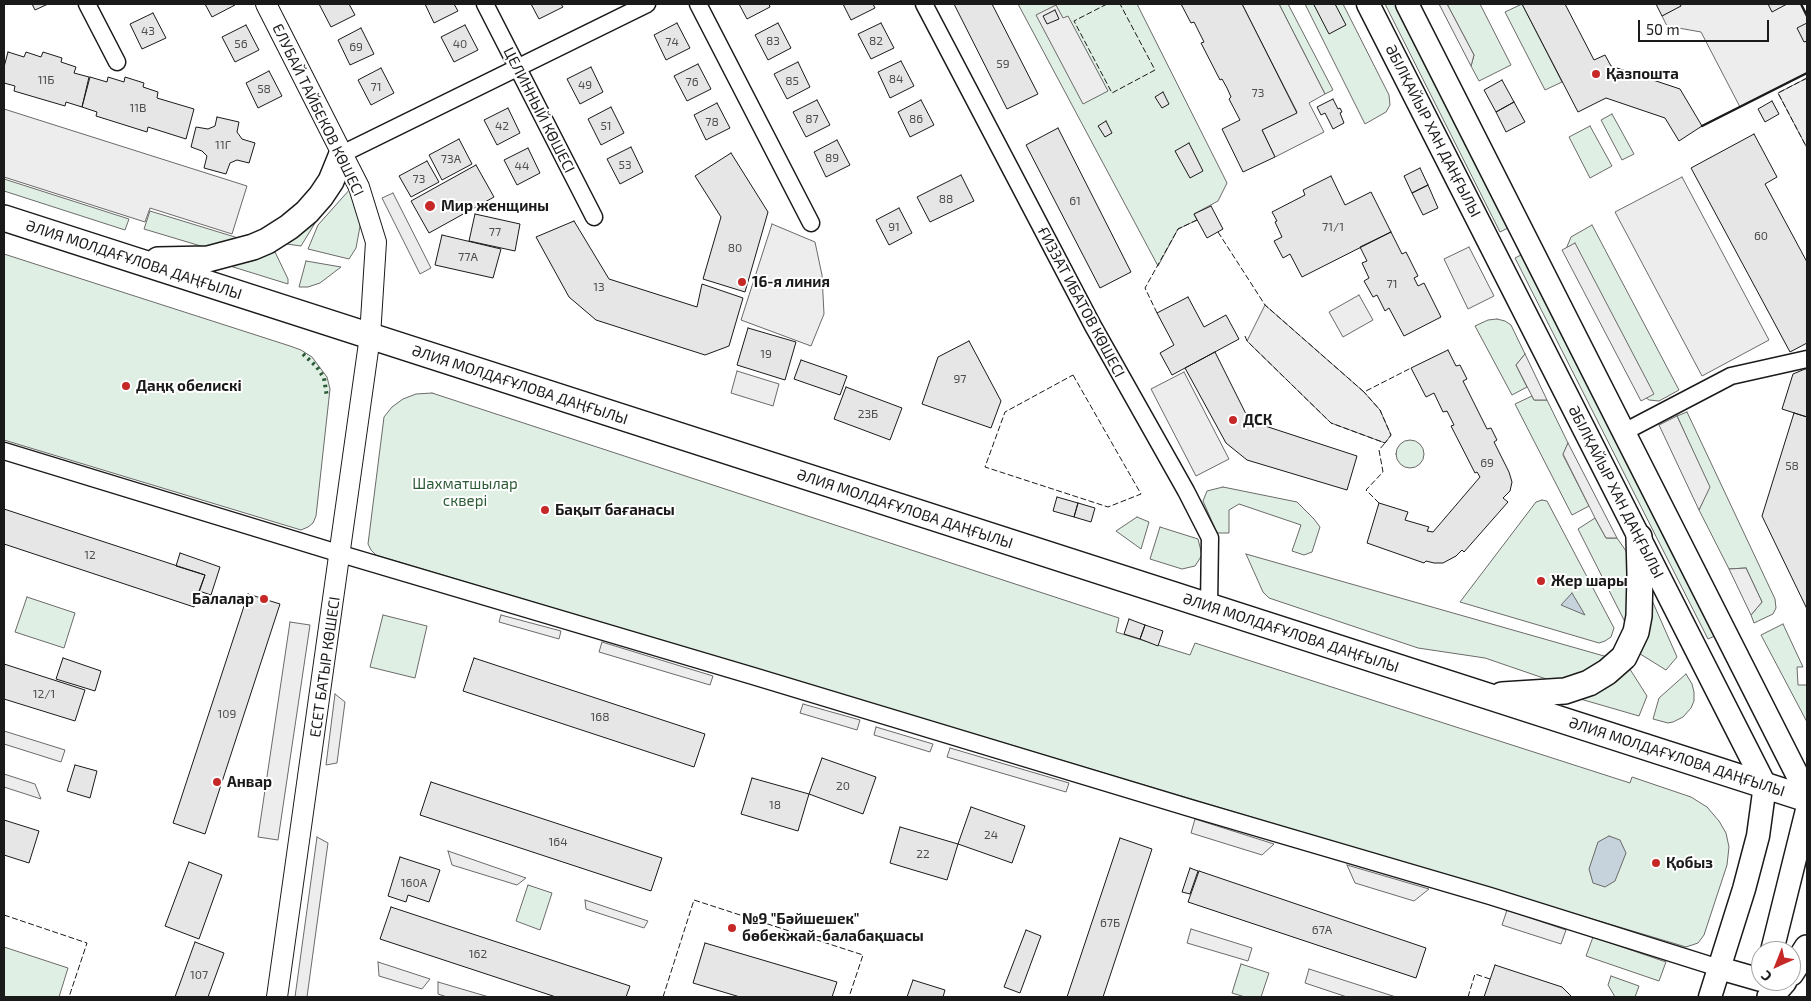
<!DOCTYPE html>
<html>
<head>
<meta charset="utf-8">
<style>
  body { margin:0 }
  #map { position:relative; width:1811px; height:1001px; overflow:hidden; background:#fff; font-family:"Exo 2",sans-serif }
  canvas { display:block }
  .frame { position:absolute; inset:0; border:5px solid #1a1a1a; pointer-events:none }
  .north { position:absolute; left:1751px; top:941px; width:50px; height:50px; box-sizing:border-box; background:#fff; border:1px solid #a3a3a3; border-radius:50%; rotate:224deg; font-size:14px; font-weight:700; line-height:20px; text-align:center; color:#1a1a1a }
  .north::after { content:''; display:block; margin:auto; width:18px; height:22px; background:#c62828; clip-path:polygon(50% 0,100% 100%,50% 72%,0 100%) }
  .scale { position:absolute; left:1638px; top:20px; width:131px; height:22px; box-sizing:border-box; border:2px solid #1a1a1a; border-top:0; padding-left:6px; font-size:15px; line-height:18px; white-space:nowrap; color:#1a1a1a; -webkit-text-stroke:4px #fff; paint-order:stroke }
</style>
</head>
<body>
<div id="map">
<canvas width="1811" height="1001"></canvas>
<div class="frame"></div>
<div class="north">С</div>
<div class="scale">50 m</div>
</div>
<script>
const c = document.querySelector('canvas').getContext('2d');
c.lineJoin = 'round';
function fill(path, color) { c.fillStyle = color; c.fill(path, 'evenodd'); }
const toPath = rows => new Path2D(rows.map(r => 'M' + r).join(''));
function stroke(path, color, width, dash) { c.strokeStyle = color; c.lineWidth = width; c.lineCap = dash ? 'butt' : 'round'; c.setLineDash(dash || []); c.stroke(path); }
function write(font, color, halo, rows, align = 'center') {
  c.font = font + ' "Exo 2",sans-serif'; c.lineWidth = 4; c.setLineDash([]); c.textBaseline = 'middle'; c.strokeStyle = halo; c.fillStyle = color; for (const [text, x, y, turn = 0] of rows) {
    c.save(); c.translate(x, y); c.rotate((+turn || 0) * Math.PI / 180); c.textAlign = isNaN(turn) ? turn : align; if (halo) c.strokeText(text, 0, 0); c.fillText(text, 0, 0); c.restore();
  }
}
const green = toPath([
  [1018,4,1137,4,1227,183,1218,201,1194,214,1197,220,1178,229,1158,266,1018,4],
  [1279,4,1288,4,1333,90,1325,94,1279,4],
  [1305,4,1343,4,1389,95,1390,105,1386,112,1365,124,1305,4],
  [1385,4,1395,4,1508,228,1500,232,1385,4],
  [1447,4,1480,4,1511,65,1479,81,1471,66,1474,55,1447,4],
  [1522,4,1562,82,1545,90,1505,12,1522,4],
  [1612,114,1634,154,1622,160,1601,120,1612,114],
  [1590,126,1612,166,1590,178,1569,137,1590,126],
  [4,179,129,219,125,230,4,191,4,179],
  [338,179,347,180,323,210,301,246,287,244,299,234,338,179],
  [351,188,361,221,356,248,349,259,308,249,318,225,351,188],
  [150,211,248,241,227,247,204,247,144,229,150,211],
  [1592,225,1679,390,1659,401,1649,400,1642,395,1566,249,1571,237,1592,225],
  [275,252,288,279,288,284,230,266,252,261,275,252],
  [4,254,290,346,301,350,312,357,327,377,330,389,316,516,313,523,308,527,301,530,4,440,4,254],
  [1523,254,1715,636,1708,639,1515,258,1523,254],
  [306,261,341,267,320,283,308,287,299,287,306,261],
  [1497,319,1505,321,1511,325,1525,354,1516,365,1527,387,1512,395,1475,326,1488,320,1497,319],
  [432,393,1119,618,1116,632,1190,655,1195,643,1630,783,1632,777,1691,797,1707,807,1719,821,1726,833,1729,847,1727,865,1704,935,1698,943,1686,947,376,555,371,550,368,544,384,417,392,407,403,399,416,394,432,393],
  [1532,396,1534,400,1547,400,1568,443,1563,455,1589,506,1572,515,1515,404,1532,396],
  [1687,412,1775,599,1776,608,1773,614,1754,623,1751,615,1762,602,1746,568,1729,569,1699,510,1709,487,1677,416,1687,412],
  '1396 454a14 14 0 1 1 28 0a14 14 0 1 1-28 0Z',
  [1223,487,1297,502,1314,519,1320,527,1312,552,1304,555,1292,551,1301,525,1239,504,1229,510,1229,533,1217,533,1203,501,1207,491,1223,487],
  [1542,500,1547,501,1614,628,1611,637,1605,641,1599,643,1460,602,1536,502,1542,500],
  [1137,517,1149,522,1141,549,1116,531,1137,517],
  [1595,518,1606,538,1617,538,1626,551,1631,565,1629,630,1578,529,1595,518],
  [1160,527,1198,539,1202,555,1195,566,1182,569,1150,559,1160,527],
  [1246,554,1611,658,1605,665,1555,682,1485,658,1418,648,1269,598,1263,592,1246,554],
  [1647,589,1677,657,1666,670,1637,652,1647,589],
  [27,597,75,613,64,648,15,632,27,597],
  [383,615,427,626,415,678,370,667,383,615],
  [1783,624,1803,667,1797,667,1798,685,1807,685,1807,722,1761,635,1783,624],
  [1626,663,1647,696,1639,716,1570,696,1626,663],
  [1686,674,1692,684,1694,692,1694,701,1691,708,1683,717,1673,722,1668,723,1653,719,1659,698,1686,674],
  [528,885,552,893,540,930,516,921,528,885],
  [1593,937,1666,962,1659,981,1586,956,1593,937],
  [4,947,68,968,59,997,4,997,4,947],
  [1241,964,1269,973,1261,997,1245,997,1232,993,1241,964],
  [1611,976,1639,986,1635,997,1615,997,1608,985,1611,976]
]);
fill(green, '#e0efe3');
stroke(green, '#6a6a6a', 1);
const parking = toPath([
  [1242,4,1279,4,1325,94,1309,103,1324,132,1275,157,1262,130,1297,112,1242,4],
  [1439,4,1447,4,1474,55,1471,66,1439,4],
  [1680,4,1801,4,1807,16,1807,73,1740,107,1701,32,1667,26,1662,16,1680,6,1680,4],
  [1056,5,1063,18,1068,16,1108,91,1083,104,1036,15,1056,5],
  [1807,78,1807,148,1778,93,1807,78],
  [4,109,247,186,232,234,150,208,145,222,4,177,4,109],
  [1682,177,1769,340,1702,376,1615,212,1682,177],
  [393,193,431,268,420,274,382,198,393,193],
  [772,224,815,242,822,275,824,314,811,346,741,320,772,224],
  [1575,243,1654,394,1641,401,1562,250,1575,243],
  [1469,247,1494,296,1468,309,1444,259,1469,247],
  [1359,295,1373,320,1343,337,1329,312,1359,295],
  [1265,305,1364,392,1380,410,1391,435,1385,443,1331,423,1247,341,1265,305],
  [1525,354,1547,400,1534,400,1516,365,1525,354],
  [737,371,779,384,773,406,731,393,737,371],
  [1184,372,1229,459,1196,476,1151,389,1184,372],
  [1677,416,1710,487,1699,510,1659,425,1677,416],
  [1568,443,1601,507,1617,538,1606,538,1595,518,1563,454,1568,443],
  [1746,568,1762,602,1751,615,1729,569,1746,568],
  [501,615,561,631,559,639,499,622,501,615],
  [290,622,310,625,278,840,258,837,290,622],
  [602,642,713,676,710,685,599,652,602,642],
  [335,694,345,702,337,763,326,765,335,694],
  [803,704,860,720,857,730,800,713,803,704],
  [876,727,933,744,930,752,874,735,876,727],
  [4,731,65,750,61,762,4,744,4,731],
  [950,748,1069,783,1066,792,947,757,950,748],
  [4,774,35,784,41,799,4,787,4,774],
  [1195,819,1274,844,1262,855,1191,833,1195,819],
  [317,837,328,843,307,997,295,997,317,837],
  [448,851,526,878,517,885,452,865,448,851],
  [1347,865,1429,889,1414,901,1355,883,1347,865],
  [585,900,648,921,644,928,586,909,585,900],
  [1507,910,1566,930,1561,944,1502,925,1507,910],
  [1191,929,1252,948,1248,961,1187,943,1191,929],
  [378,962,430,979,422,989,379,976,378,962],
  [1309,969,1396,997,1347,997,1305,983,1309,969],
  [438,982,489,997,447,997,438,994,438,982]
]);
fill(parking, '#ededed');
stroke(parking, '#6a6a6a', 1);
const water = toPath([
  [1572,593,1585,615,1561,605,1572,593],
  [1609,836,1620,840,1626,853,1615,881,1605,887,1593,883,1589,869,1598,842,1609,836]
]);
fill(water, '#c6d2dc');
stroke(water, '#6a6a6a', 1);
const building = toPath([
  [32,4,48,4,35,10,32,4],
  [205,4,235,4,235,5,212,17,205,4],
  [319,4,349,4,355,15,331,27,319,4],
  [425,4,454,4,458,11,434,23,425,4],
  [531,4,561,4,563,7,539,19,531,4],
  [739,4,769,4,770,7,747,19,739,4],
  [843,4,873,4,875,8,851,20,843,4],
  [954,4,992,4,1038,94,1007,109,954,4],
  [1181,4,1242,4,1297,113,1262,130,1275,157,1243,172,1222,129,1240,120,1229,99,1231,97,1227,88,1222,79,1220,80,1201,43,1204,42,1194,22,1191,23,1181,4],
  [1316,4,1335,4,1346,25,1329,34,1314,5,1316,4],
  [1522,4,1565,4,1594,60,1605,55,1611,66,1680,89,1702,126,1679,141,1665,118,1606,98,1578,112,1522,4],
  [1656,4,1680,4,1681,6,1662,16,1656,4],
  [1768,4,1787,4,1772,12,1768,4],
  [1055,10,1059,19,1047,24,1043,16,1055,10],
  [153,13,166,38,142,49,130,24,153,13],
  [677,23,690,48,666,60,654,35,677,23],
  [778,23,791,48,768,60,755,35,778,23],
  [881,23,894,48,871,59,858,34,881,23],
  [1807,23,1807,41,1804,42,1797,28,1807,23],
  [246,25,259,50,235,62,222,37,246,25],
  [465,25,478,50,454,62,441,37,465,25],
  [361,28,374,54,350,65,338,40,361,28],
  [8,52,24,57,26,52,41,57,43,52,62,58,61,62,76,67,74,73,89,77,82,107,66,102,65,106,14,91,15,86,4,83,4,67,8,52],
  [901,61,914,86,890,98,878,72,901,61],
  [798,62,810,87,787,99,774,74,798,62],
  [698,64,711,89,687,101,674,76,698,64],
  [591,67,603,92,580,104,567,79,591,67],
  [381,68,394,93,371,105,358,80,381,68],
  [269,71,282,96,258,108,246,83,269,71],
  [90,77,107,82,108,77,124,82,125,77,144,83,143,87,158,92,157,98,194,109,186,139,148,127,147,132,96,116,97,112,82,107,90,77],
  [1502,80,1514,102,1496,112,1484,90,1502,80],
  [1163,92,1169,104,1162,108,1155,97,1163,92],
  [1333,99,1338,109,1340,108,1342,112,1340,113,1344,123,1333,129,1325,113,1321,115,1317,107,1333,99],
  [817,100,830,125,806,137,793,112,817,100],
  [921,100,934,125,910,137,898,112,921,100],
  [1772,101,1779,114,1765,122,1758,109,1772,101],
  [1514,102,1525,122,1506,132,1496,112,1514,102],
  [717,103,730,128,706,140,694,115,717,103],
  [611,107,624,133,601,145,588,119,611,107],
  [508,108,520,133,497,145,484,120,508,108],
  [217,117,239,122,237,132,242,139,255,143,249,163,237,160,230,163,226,174,204,168,207,156,202,151,191,147,196,127,208,129,215,126,217,117],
  [1106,121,1112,133,1105,137,1098,126,1106,121],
  [1058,128,1131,272,1100,288,1026,145,1058,128],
  [1754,134,1777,177,1765,184,1807,262,1807,343,1790,352,1691,168,1754,134],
  [459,139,472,164,442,180,429,155,459,139],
  [837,140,850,165,826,177,814,152,837,140],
  [1189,143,1203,171,1190,178,1175,151,1189,143],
  [631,147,643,172,620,184,607,159,631,147],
  [528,148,540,173,517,185,504,160,528,148],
  [731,153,768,212,745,292,703,279,721,217,695,176,731,153],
  [427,161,439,182,411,197,399,176,427,161],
  [476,165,494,197,429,233,411,201,476,165],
  [1420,168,1428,185,1412,193,1404,176,1420,168],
  [961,175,974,201,930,222,917,197,961,175],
  [1331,176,1345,205,1371,192,1391,232,1302,277,1290,254,1283,258,1274,241,1282,237,1275,222,1277,221,1272,212,1305,195,1303,190,1331,176],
  [1428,185,1438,208,1423,215,1412,193,1428,185],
  [1211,206,1223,229,1207,238,1194,214,1211,206],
  [899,208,912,233,889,245,876,220,899,208],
  [475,214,520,224,515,251,469,241,475,214],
  [574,221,609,279,697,307,702,284,743,298,729,346,705,355,596,320,569,297,536,237,574,221],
  [1391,232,1402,254,1406,252,1418,276,1414,278,1418,286,1424,283,1441,317,1404,336,1389,308,1385,311,1377,295,1373,297,1364,281,1369,278,1362,263,1367,261,1360,247,1391,232],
  [442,235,501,249,493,278,435,265,442,235],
  [1188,297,1204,327,1226,315,1239,339,1172,375,1160,353,1174,345,1157,313,1188,297],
  [748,328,796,342,785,380,737,365,748,328],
  [969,341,1001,401,991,428,922,404,938,357,969,341],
  [1448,350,1456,366,1460,365,1467,379,1463,381,1487,429,1491,428,1497,440,1494,442,1509,472,1512,482,1510,491,1503,498,1508,502,1464,552,1462,550,1456,556,1443,563,1434,563,1426,561,1424,563,1367,543,1379,503,1408,512,1405,520,1429,527,1427,531,1433,532,1480,477,1477,472,1475,473,1451,426,1454,425,1447,411,1443,412,1434,393,1426,397,1411,368,1448,350],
  [1215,352,1247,416,1259,424,1357,456,1347,490,1247,460,1226,443,1185,368,1215,352],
  [801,360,847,376,840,395,794,379,801,360],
  [1805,369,1807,369,1807,417,1782,409,1793,374,1805,369],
  [846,387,902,408,890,440,834,419,846,387],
  [1794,413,1807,417,1807,609,1762,516,1794,413],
  [1057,497,1078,503,1074,517,1053,511,1057,497],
  [1078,503,1095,508,1091,522,1074,517,1078,503],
  [4,509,205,575,194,607,4,544,4,509],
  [180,553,220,567,211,595,199,591,205,575,176,566,180,553],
  [248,594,280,604,205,834,173,823,248,594],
  [1129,619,1145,625,1140,639,1124,634,1129,619],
  [1145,625,1163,631,1158,646,1140,639,1145,625],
  [63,658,101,671,95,691,56,679,63,658],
  [474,658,705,734,694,767,463,691,474,658],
  [4,664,85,690,75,721,4,699,4,664],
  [822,758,876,777,863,814,809,794,822,758],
  [75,765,97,771,90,798,67,791,75,765],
  [752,778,809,794,798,831,741,814,752,778],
  [431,782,662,858,651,891,420,815,431,782],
  [971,807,1025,826,1012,863,958,844,971,807],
  [4,820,39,831,29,863,4,855,4,820],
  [900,827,958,844,947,880,890,863,900,827],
  [1120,838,1152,849,1103,997,1067,997,1120,838],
  [400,857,440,870,429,902,408,895,406,902,388,896,400,857],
  [189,862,222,875,199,939,165,926,189,862],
  [1190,868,1198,871,1190,894,1182,892,1190,868],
  [1199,871,1426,948,1416,978,1188,902,1199,871],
  [391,907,630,986,626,997,556,997,380,939,391,907],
  [1026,930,1041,936,1020,993,1004,987,1026,930],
  [195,942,224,953,208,997,175,997,195,942],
  [705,943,837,982,832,997,740,997,693,983,705,943],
  [1495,965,1562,987,1572,997,1484,997,1495,965],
  [913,980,945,990,943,997,907,997,913,980]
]);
fill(building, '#e6e6e6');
stroke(building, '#1a1a1a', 1);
const minor = toPath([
  [87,4,117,62],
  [485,4,594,217],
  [698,4,811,223],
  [924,4,1093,326,1186,491,1210,538,1209,606],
  [342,154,647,4],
  [1624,432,1731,376,1807,359],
  [4,451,341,554,753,676,1190,808,1490,896,1719,968]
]);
const tertiary = toPath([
  [266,4,359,187,376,242,370,336,277,997]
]);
const secondary = toPath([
  [1368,4,1765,785,1758,836,1744,889,1710,997],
  [1407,4,1807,794],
  [1772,951,1807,810],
  [1719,968,1761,980]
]);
const primary = toPath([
  [4,218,1807,799],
  [158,260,208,259,253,247,267,241,289,227,307,212,321,196,331,181,342,154],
  [1502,695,1565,691,1589,683,1607,672,1624,657,1636,632,1639,616,1640,574,1639,537],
  [1791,973,1807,948],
  [1770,997,1784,981]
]);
stroke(minor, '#1a1a1a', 19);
stroke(tertiary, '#1a1a1a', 22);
stroke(secondary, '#1a1a1a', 25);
stroke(primary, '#1a1a1a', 28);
stroke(minor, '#fff', 16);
stroke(tertiary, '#fff', 20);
stroke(secondary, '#fff', 22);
stroke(primary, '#fff', 25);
stroke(toPath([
  [303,354,317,367,324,378,327,397]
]), '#2b5a34', 4, [2.5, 4]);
stroke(toPath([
  [1107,4,1074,21,1112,93,1155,70,1120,4],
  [1807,78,1778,93,1807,148],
  [1218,232,1265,305,1364,392,1411,368],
  [1157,313,1145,288,1178,229,1197,220],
  [1245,336,1247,341,1331,423,1385,443,1391,435,1380,410,1364,392],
  [1073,375,1141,494,1108,507,985,467,1005,412,1073,375],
  [1379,503,1366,490,1383,472,1379,450,1385,443],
  [4,915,87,943,69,997],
  [663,997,694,900,863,955,849,997],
  [1468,997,1475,974,1490,979]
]), '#1a1a1a', 1, [6, 2.5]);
stroke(toPath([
  [1801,4,1807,16],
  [1702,126,1807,73]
]), '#1a1a1a', 2.5);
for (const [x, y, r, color] of [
  [1596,74,5,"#c62828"],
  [430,206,6,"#c62828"],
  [742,282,5,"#c62828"],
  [126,386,5,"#c62828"],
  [1233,420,5,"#c62828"],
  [545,510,5,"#c62828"],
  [1541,581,5,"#c62828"],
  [264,599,5,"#c62828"],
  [217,782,5,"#c62828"],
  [1656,863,5,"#c62828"],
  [732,928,5,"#c62828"]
]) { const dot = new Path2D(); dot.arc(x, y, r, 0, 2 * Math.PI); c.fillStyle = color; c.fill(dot); stroke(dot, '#fff', 2); }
write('12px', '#4d4d4d', null, [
  ["43",148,31],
  ["83",773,41],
  ["82",876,41],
  ["74",672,42],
  ["56",241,44],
  ["40",460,44],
  ["69",356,47],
  ["59",1003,64],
  ["84",896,79],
  ["11Б",46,80],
  ["85",792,81],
  ["76",692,82],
  ["49",585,85],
  ["71",376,87],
  ["58",264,89],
  ["73",1258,93],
  ["11В",138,108],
  ["87",812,119],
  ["86",916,119],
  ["78",712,122],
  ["42",502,126],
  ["51",606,126],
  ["11Г",223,145],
  ["89",832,158],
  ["73А",451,159],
  ["53",625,165],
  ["44",522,166],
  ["73",419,179],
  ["88",946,199],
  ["61",1075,201],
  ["91",894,227],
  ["71/1",1333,227],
  ["77",495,232],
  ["60",1761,236],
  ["80",735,248],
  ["77А",468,257],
  ["71",1392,284],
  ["13",599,287],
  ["19",766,354],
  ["97",960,379],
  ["23Б",868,414],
  ["69",1487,463],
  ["58",1792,466],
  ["12",90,555],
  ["12/1",44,694],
  ["109",227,714],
  ["168",600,717],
  ["20",843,786],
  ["18",775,805],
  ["24",991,835],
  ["164",558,842],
  ["22",923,854],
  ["160А",414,883],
  ["67Б",1110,923],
  ["67А",1322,930],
  ["162",478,954],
  ["107",199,975]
]);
write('bold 15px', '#1a1a1a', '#fff', [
  ["Қазпошта",1606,74],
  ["Мир женщины",441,206],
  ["16-я линия",752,282],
  ["Даңқ обелискі",136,386],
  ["ДСК",1243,420],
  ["Бақыт бағанасы",555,510],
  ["Жер шары",1551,581],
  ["Балалар",254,599,"right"],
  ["Анвар",227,782],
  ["Қобыз",1666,863],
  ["№9 \"Бәйшешек\"",742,919],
  ["бөбекжай-балабақшасы",742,936]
], 'left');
write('15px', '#1a1a1a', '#fff', [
  ["ЕЛУБАЙ ТАЙБЕКОВ КӨШЕСІ",318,110,64],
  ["ЦЕЛИННЫЙ КӨШЕСІ",539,110,63],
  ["ӘБІЛҚАЙЫР ХАН ДАҢҒЫЛЫ",1433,131,63],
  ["ӘЛИЯ МОЛДАҒҰЛОВА ДАҢҒЫЛЫ",134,260,18],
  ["ҒИЗЗАТ ИБАТОВ КӨШЕСІ",1081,302,62],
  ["ӘЛИЯ МОЛДАҒҰЛОВА ДАҢҒЫЛЫ",520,385,18],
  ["ӘБІЛҚАЙЫР ХАН ДАҢҒЫЛЫ",1616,492,63],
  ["ӘЛИЯ МОЛДАҒҰЛОВА ДАҢҒЫЛЫ",905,509,18],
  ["ӘЛИЯ МОЛДАҒҰЛОВА ДАҢҒЫЛЫ",1291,633,18],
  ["ЕСЕТ БАТЫР КӨШЕСІ",325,667,-82],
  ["ӘЛИЯ МОЛДАҒҰЛОВА ДАҢҒЫЛЫ",1677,757,18]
]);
write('15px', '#2b5a34', '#fff', [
  ["Шахматшылар",465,484],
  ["сквері",465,501]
]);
</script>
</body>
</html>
